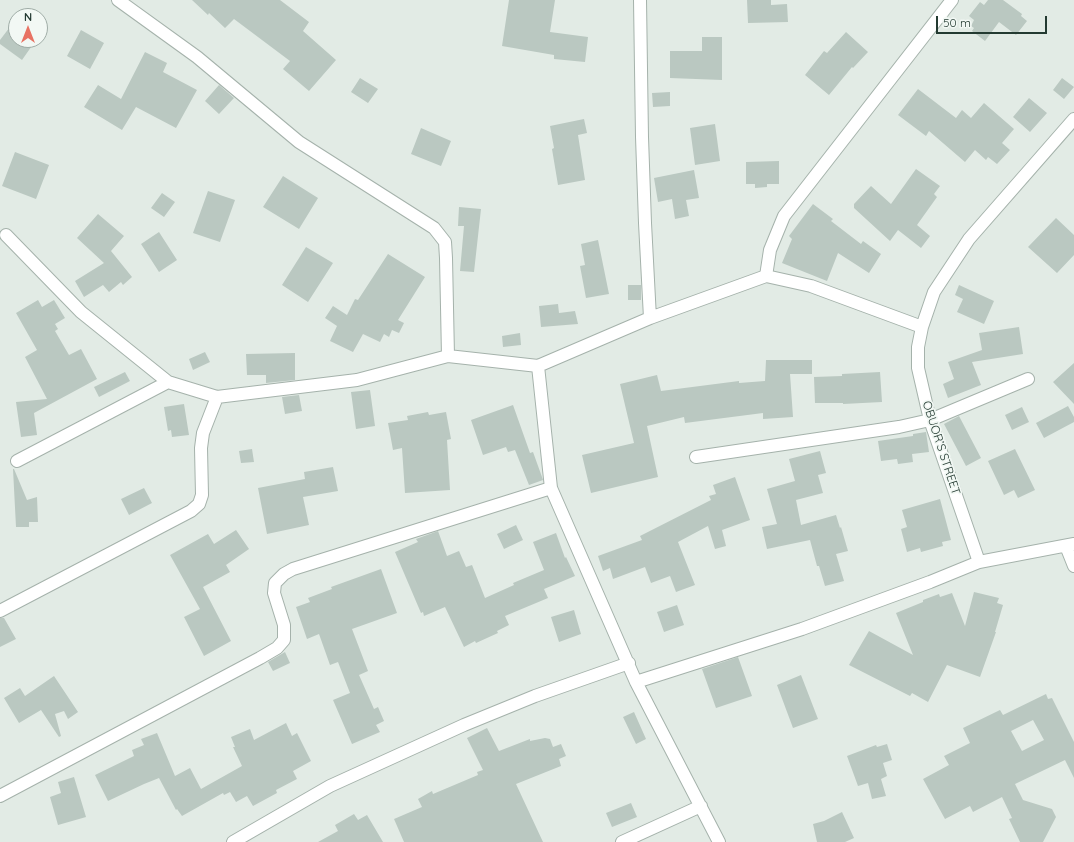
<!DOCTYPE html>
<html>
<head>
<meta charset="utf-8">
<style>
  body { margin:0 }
  #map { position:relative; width:1074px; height:842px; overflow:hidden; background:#e2ebe5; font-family:Quicksand,sans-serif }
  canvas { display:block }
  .north { position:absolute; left:8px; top:8px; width:40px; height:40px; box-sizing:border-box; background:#f2f8f4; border:1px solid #9faca6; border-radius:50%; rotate:0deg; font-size:11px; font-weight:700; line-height:16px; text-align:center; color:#233a31 }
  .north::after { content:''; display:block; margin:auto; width:14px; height:18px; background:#e87263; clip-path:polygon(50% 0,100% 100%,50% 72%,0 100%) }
  .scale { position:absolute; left:936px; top:16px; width:111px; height:18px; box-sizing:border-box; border:2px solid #233a31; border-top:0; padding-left:5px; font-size:12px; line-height:14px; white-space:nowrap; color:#233a31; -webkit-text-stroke:3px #f2f8f4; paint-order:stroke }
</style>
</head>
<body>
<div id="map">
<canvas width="1074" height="842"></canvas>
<div class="north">N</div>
<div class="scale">50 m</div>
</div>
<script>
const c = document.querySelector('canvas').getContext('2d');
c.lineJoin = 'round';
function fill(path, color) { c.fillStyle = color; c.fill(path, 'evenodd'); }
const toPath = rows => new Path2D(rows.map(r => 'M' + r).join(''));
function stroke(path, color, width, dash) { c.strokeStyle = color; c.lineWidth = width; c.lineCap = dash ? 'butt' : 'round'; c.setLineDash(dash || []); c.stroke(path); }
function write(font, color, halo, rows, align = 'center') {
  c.font = font + ' Quicksand,sans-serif'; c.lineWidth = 3.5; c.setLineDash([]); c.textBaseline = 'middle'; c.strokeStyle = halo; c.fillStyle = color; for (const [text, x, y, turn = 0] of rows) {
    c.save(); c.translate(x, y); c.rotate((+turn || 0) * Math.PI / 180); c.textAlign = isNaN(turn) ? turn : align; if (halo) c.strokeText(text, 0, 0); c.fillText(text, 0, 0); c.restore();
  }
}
fill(toPath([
  [192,0,280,0,309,22,303,31,336,60,309,91,283,69,290,61,234,19,225,28,209,13,208,15],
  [509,0,555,0,550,32,588,37,585,62,554,59,554,55,502,46],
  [747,0,771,0,771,5,787,4,788,22,748,23],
  [988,0,1003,0,1022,14,1021,16,1027,21,1016,35,999,22,985,41,972,31,974,28,971,26,974,20,969,16,980,2,984,5],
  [16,19,16,40,36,40,22,60,0,44,0,40],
  [81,30,104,43,90,69,67,56],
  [846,32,868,52,853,68,852,67,829,95,805,75,824,51,827,53],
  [702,37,722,37,722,80,670,78,670,51,702,51],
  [145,52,167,63,163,72,197,90,176,128,136,107,122,130,84,107,98,85,121,99],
  [360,78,378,89,368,103,351,92],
  [1062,78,1074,87,1064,99,1053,90],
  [219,85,234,98,219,114,205,101],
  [918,89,956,118,962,110,971,118,984,103,1014,129,1002,143,1010,150,997,164,988,157,986,160,975,150,965,162,929,131,926,136,898,115],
  [670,92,670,106,653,107,652,93],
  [1029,98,1047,113,1030,132,1013,117],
  [584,119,587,133,578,135,585,180,558,185,552,149,554,148,550,126],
  [715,124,720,161,695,165,690,128],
  [421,128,451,141,441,166,411,154],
  [15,152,49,165,36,199,2,186],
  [779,161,779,184,767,184,767,187,755,188,755,184,746,184,746,162],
  [916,169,940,186,934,194,937,197,917,225,930,236,921,248,898,230,890,241,854,208,854,204,871,186,891,204],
  [694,170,699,198,686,200,689,216,675,219,672,199,658,202,654,178],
  [283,176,318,198,299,229,263,207],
  [208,191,235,200,220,242,193,233],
  [162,193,175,202,164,217,151,208],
  [813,204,833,219,831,221,861,244,863,241,881,254,869,273,838,253,827,281,782,263,792,239,789,236],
  [459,207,481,209,474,272,460,271,464,226,458,226],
  [98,214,124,236,111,251,132,277,123,285,121,282,109,292,103,285,84,297,75,281,104,263,77,238],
  [1056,218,1074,235,1074,255,1057,273,1028,247],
  [159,232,177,260,159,272,141,244],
  [598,240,609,294,586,298,580,266,585,265,581,244],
  [306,247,333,263,308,302,282,285],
  [388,254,425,277,398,320,404,323,399,333,392,330,389,337,384,334,380,342,363,334,353,352,330,341,337,326,325,318,333,306,347,315,355,299,358,300],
  [628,285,641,285,641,300,628,300],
  [959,285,994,301,984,324,957,312,963,299,955,295],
  [38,300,42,307,54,300,65,318,55,324,58,329,55,331,69,355,81,349,97,379,34,413,37,435,21,437,16,402,47,399,25,357,37,350,16,313],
  [558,304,559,313,575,311,578,324,541,327,539,306],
  [1019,327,1023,354,972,362,981,385,948,398,943,384,954,379,948,362,982,350,979,333],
  [520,333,521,345,503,347,502,336],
  [205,352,210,362,193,370,189,359],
  [295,353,295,380,266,383,266,375,247,375,246,354],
  [766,360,812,360,812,374,790,374,793,417,763,419,763,413,685,423,684,417,647,426,658,477,591,493,582,455,634,443,620,384,657,375,661,391,739,381,739,383,765,381],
  [1074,363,1074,404,1053,382],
  [125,372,130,381,99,397,94,387],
  [880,372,882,402,843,404,843,403,815,403,814,377,842,376,842,374],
  [370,390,375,426,356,429,351,392],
  [299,395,302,411,285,414,282,397],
  [184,404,189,435,172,437,171,430,168,431,164,407],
  [513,405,530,453,533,452,542,477,543,480,529,485,515,450,508,452,506,447,483,455,471,420],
  [1068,406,1074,417,1074,422,1044,438,1036,423],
  [1022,407,1029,422,1012,430,1005,415],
  [428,412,429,415,446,412,451,439,447,440,450,490,405,493,402,448,393,450,388,423,408,420,407,416],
  [959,416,981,458,966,466,944,424],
  [926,432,929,452,912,454,913,462,898,464,897,459,881,461,878,441,913,436,913,434],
  [252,449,254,462,241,463,239,451],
  [1015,449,1035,490,1018,498,1014,490,1004,495,988,461],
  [820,451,826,473,818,475,823,493,796,500,801,525,836,515,840,528,841,527,848,551,836,554,844,581,825,586,819,566,817,566,810,540,767,549,762,527,777,524,767,489,795,481,789,459],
  [333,467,338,491,303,497,309,525,267,534,258,488,305,479,304,472],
  [13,469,14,469,27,500,37,497,38,522,29,522,29,527,16,527],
  [735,477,750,520,722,530,726,546,715,549,708,526,678,542,695,585,676,592,670,576,651,583,645,567,613,579,610,568,603,571,598,556,642,540,640,536,711,500,709,496,716,494,713,485],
  [144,488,152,503,129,515,121,499],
  [940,499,951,540,942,542,943,546,921,552,920,548,907,552,901,529,907,527,902,510],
  [516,525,523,540,504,549,497,534],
  [236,530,249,549,226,565,230,572,203,587,231,641,204,656,184,617,200,609,170,555,208,534,214,544],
  [438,531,447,556,459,551,466,567,472,565,485,598,514,585,513,583,544,570,533,542,556,533,565,558,566,557,575,576,544,589,548,598,505,616,509,625,497,631,498,633,476,643,475,641,464,647,445,607,424,616,423,612,421,613,395,552,418,542,416,539],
  [381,569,397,613,352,629,368,671,359,675,374,709,378,707,384,721,376,725,380,732,352,744,333,700,350,693,338,662,330,665,319,634,307,639,296,607,310,602,308,598,332,589,331,587],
  [974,592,999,598,997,603,1003,605,995,632,996,632,980,677,947,665,928,702,912,693,910,696,849,665,869,631,913,655,896,613,923,602,923,600,939,594,940,597,952,593,965,626],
  [677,605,684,625,664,632,657,612],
  [574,610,581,634,559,642,551,617],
  [0,618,4,618,16,639,0,647],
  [285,652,290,663,273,671,268,662],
  [738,657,752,696,716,708,702,669],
  [801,675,818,719,793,728,777,685],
  [54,676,78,712,68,719,64,711,55,714,61,736,59,737,41,710,19,723,4,698,20,688,25,696],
  [1046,694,1048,699,1052,698,1074,742,1074,778,1065,760,1015,784,1023,800,1052,809,1056,817,1043,842,1020,842,1009,819,1012,818,1002,797,973,812,970,806,945,819,923,779,949,765,944,756,970,743,963,728,1000,710,1003,715],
  [1033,720,1044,740,1022,751,1011,731],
  [634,712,646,739,636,744,623,717],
  [286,723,292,736,297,733,311,761,293,771,297,779,276,790,277,793,253,806,247,796,236,802,230,792,224,795,223,793,182,816,177,809,176,810,159,778,144,784,108,801,95,775,134,756,132,750,144,745,141,739,157,733,175,776,190,768,201,789,242,766,233,747,235,747,231,737,250,729,254,740],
  [487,728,499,751,530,739,530,741,545,738,550,739,553,747,561,744,566,756,559,759,561,766,516,784,543,842,404,842,394,819,422,807,418,799,432,791,433,794,478,775,477,772,483,770,467,738],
  [887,744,892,760,883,763,887,776,881,779,886,796,872,799,868,783,858,786,847,756,876,745,877,747],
  [74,777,86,817,58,825,50,797,61,793,58,782],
  [631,803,637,817,612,827,606,813],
  [842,812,854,838,845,842,817,842,813,824,824,821],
  [354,814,358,820,367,815,383,842,318,842,338,831,335,825]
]), '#bac8c1');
const minor = toPath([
  [118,0,197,57,299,142,434,228,445,242,446,258,448,356],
  [640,0,642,137,645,223,650,318],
  [6,235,81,312,168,382,217,397,357,380,448,356,538,366,650,318,766,276,811,286,922,327],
  [766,276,770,250,784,216,952,0],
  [538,366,551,488,636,682,719,842],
  [696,457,899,427,930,420,1028,379],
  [17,461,168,382],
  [1066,546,1074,566],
  [979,562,930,420,918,368,918,347,922,327,934,292,969,239,1074,119],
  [0,611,191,511,199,504,202,495,201,448,203,433,217,397],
  [636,682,802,629,930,582,979,562,1074,544],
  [0,796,260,658,277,648,284,640,284,625,274,593,275,583,284,574,293,569,551,488],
  [233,842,330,786,464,725,535,696,629,663],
  [622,842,701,806]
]);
stroke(minor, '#a5b2ab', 14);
stroke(minor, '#fff', 12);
write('12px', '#233a31', '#f2f8f4', [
  ["OBUOR’S STREET",941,448,72]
]);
</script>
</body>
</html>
